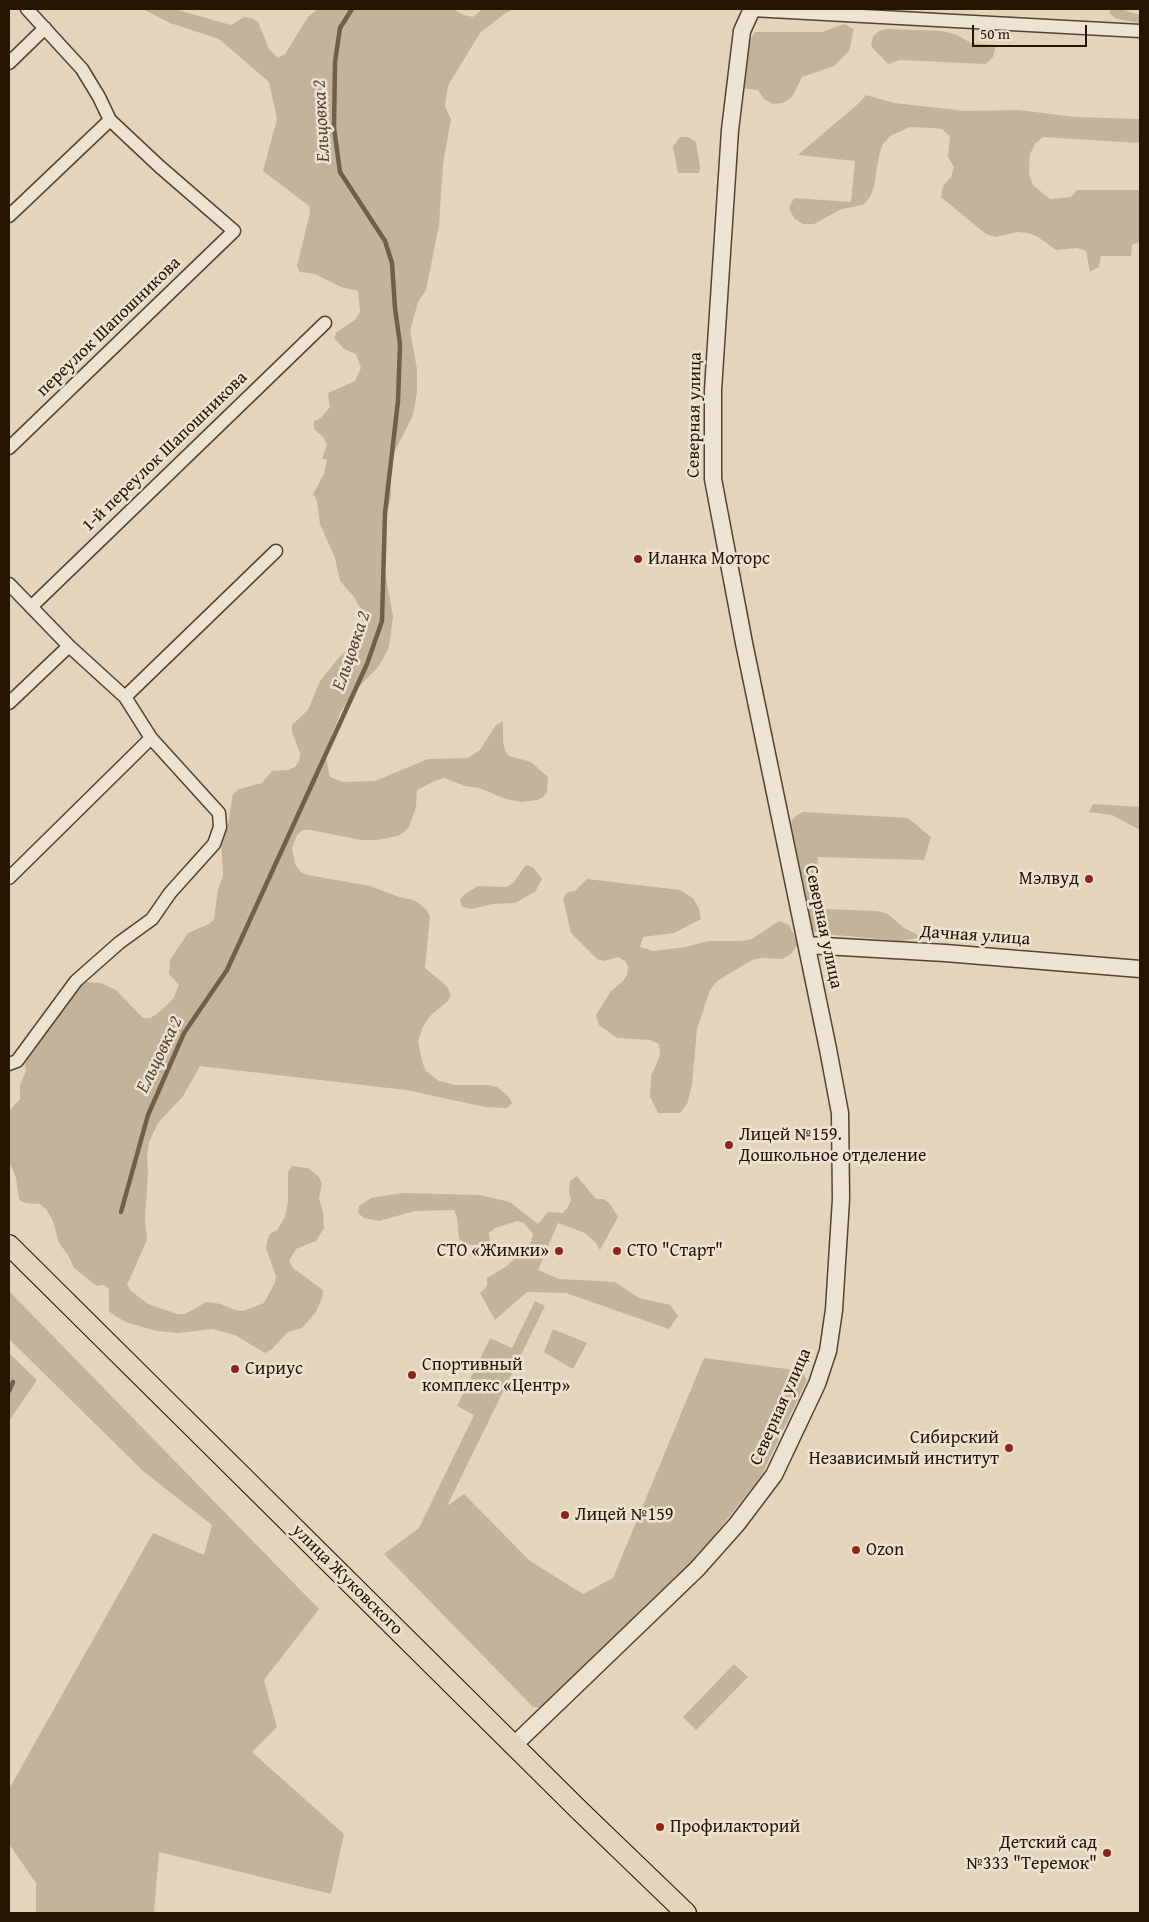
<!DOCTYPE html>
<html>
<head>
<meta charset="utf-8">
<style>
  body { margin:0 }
  #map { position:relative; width:1149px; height:1922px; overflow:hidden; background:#e4d4bb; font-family:"Gentium Book Plus",serif }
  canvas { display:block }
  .frame { position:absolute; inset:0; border:10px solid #261300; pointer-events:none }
  .scale { position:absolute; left:972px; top:25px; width:115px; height:22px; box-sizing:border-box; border:2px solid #261300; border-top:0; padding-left:6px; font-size:15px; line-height:18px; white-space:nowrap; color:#261300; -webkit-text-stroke:4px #ede3d3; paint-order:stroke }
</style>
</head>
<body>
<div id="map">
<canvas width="1149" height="1922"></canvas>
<div class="frame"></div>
<div class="scale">50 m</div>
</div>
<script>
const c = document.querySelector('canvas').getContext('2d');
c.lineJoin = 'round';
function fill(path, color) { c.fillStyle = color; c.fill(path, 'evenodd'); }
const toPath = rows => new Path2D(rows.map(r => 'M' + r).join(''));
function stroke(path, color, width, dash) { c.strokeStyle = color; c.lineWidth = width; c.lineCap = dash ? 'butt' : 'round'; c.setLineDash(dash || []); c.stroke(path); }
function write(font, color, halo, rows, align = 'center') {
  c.font = font + ' "Gentium Book Plus",serif'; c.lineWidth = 5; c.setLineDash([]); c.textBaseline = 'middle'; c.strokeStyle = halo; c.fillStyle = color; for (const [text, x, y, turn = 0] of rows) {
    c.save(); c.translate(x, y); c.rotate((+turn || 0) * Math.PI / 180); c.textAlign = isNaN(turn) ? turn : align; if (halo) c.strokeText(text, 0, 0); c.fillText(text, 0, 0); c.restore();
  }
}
fill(toPath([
  [143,9,174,9,231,25,244,17,252,18,258,22,269,49,278,58,285,54,308,17,318,9,324,10,326,9,452,9,464,15,473,17,482,9,513,9,503,15,480,33,449,84,447,91,445,106,451,119,443,164,439,225,426,290,418,302,410,331,417,369,417,392,413,415,391,459,390,466,391,496,383,534,382,557,393,616,389,647,379,666,359,687,341,711,325,753,330,777,343,782,375,781,428,759,468,758,480,750,496,725,503,721,503,742,505,750,509,756,531,762,548,777,547,792,543,797,537,800,521,802,506,799,479,788,465,786,444,778,437,780,417,790,416,807,409,827,404,832,398,836,376,840,361,840,310,830,303,830,297,835,292,848,295,864,301,872,308,875,370,886,399,897,414,900,426,909,430,916,425,968,443,983,448,988,451,996,447,1002,430,1016,422,1028,418,1042,423,1064,426,1071,439,1081,455,1085,488,1085,497,1087,509,1097,512,1103,507,1108,485,1107,406,1090,200,1066,183,1096,158,1123,149,1142,147,1157,148,1172,145,1218,147,1240,127,1285,131,1291,148,1304,177,1314,185,1314,206,1302,221,1304,235,1310,243,1311,264,1303,275,1283,276,1276,266,1248,267,1241,270,1234,277,1230,285,1217,288,1202,288,1172,292,1166,308,1168,319,1177,322,1184,319,1198,323,1212,324,1228,316,1241,296,1249,289,1261,293,1268,323,1290,322,1298,316,1312,302,1328,288,1332,272,1349,265,1353,235,1335,212,1329,178,1333,157,1331,128,1323,115,1316,109,1311,109,1289,104,1285,97,1286,74,1268,68,1255,59,1243,53,1221,46,1209,40,1204,25,1203,19,1200,16,1177,10,1164,9,1111,20,1099,20,1085,26,1071,25,1063,63,1008,76,981,101,983,116,990,143,1018,150,1018,157,1014,173,999,179,985,169,974,170,960,188,933,209,924,214,919,218,890,223,875,221,838,228,823,233,794,239,789,262,783,272,771,288,770,295,767,299,761,300,753,292,732,292,725,308,710,320,681,340,656,358,641,364,628,360,608,354,597,340,581,335,558,320,524,317,501,313,494,324,474,327,459,322,459,327,445,324,438,314,429,314,421,321,418,330,407,328,393,355,381,361,368,356,354,344,349,334,338,337,332,356,319,360,312,358,291,341,287,315,274,300,272,297,266,310,213,309,206,263,171,277,119,269,82,219,39,170,23],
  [1111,9,1120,9,1140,15,1140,23,1117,19,1109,13],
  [844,24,854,29,849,51,834,66,802,77,792,97,783,103,773,104,764,99,758,90,742,88,744,51,755,32,822,32],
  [887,29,942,31,957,35,971,43,996,45,993,57,986,64,900,60,888,64,871,46,873,36,879,31],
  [866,95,894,103,965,111,1019,110,1075,117,1140,119,1140,141,1137,143,1043,137,1035,144,1030,154,1029,175,1033,185,1050,199,1071,197,1077,190,1140,190,1140,242,1132,245,1131,256,1101,256,1099,267,1090,272,1086,251,1077,248,1056,250,1038,237,1028,233,1017,232,996,237,986,234,941,197,943,186,951,177,954,167,948,157,950,136,942,129,931,128,910,127,890,136,883,144,879,155,874,187,870,197,863,205,842,209,814,224,803,224,794,218,789,208,794,198,851,202,855,161,798,155,859,103],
  [680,137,688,137,696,142,700,167,699,173,678,173,673,147],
  [1093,804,1140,807,1140,830,1112,815,1089,812],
  [803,812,908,818,931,837,924,860,818,857,814,900,825,909,878,911,888,914,904,928,923,937,901,941,824,934,813,931,803,917,788,825,797,815],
  [526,865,533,867,542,879,535,892,515,903,492,904,471,909,462,907,460,899,465,894,478,886,507,887,513,883],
  [587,879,680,890,693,898,699,909,701,919,674,933,643,937,640,947,653,951,686,947,708,941,741,941,752,939,779,921,789,925,794,935,797,945,791,954,782,959,762,958,752,960,717,981,710,990,697,1029,692,1085,687,1104,680,1113,658,1113,650,1097,651,1076,660,1055,659,1044,650,1040,617,1038,599,1025,596,1015,611,991,623,981,627,975,628,967,625,961,618,957,604,961,597,959,571,933,563,898,568,892,575,891],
  [577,1176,596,1199,604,1199,610,1204,618,1217,600,1250,596,1243,585,1233,558,1223,538,1270,559,1279,615,1282,639,1298,670,1305,678,1316,669,1329,566,1293,527,1292,495,1320,480,1293,487,1286,487,1278,507,1266,531,1242,533,1234,524,1223,517,1221,495,1228,489,1233,490,1240,486,1247,479,1247,465,1243,459,1239,457,1217,454,1210,415,1211,379,1221,364,1218,358,1213,359,1206,371,1198,402,1193,480,1195,510,1202,538,1224,548,1212,563,1213,568,1207,571,1200,569,1192,570,1181],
  [9,1291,319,1609,264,1680,277,1727,252,1752,344,1834,331,1894,159,1852,154,1913,36,1913,36,1883,9,1844,9,1789,153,1533,204,1555,212,1525,143,1471,9,1339],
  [535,1301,545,1306,447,1506,464,1494,530,1561,583,1594,613,1578,704,1358,802,1371,807,1380,761,1476,699,1555,541,1708,533,1707,384,1554,419,1528,474,1415,457,1406,490,1338,512,1348],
  [553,1329,587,1343,573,1369,544,1352],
  [9,1353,37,1380,9,1421],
  [734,1664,748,1677,696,1730,683,1717]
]), '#c4b39b');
stroke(toPath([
  [121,1212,148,1115,184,1033,227,970,367,664,382,621,385,513,398,401,400,344,395,308,392,263,385,241,340,172,334,128,335,62,340,28,352,9],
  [9,1391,13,1382]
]), '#715f4a', 4.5);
const minor = toPath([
  [752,10,1140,31],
  [9,63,45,28],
  [9,216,110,120],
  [9,448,234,231,159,166,110,120,99,97,82,69,27,9],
  [9,584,69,646,125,697,151,738,219,813,220,827,214,844,170,893,152,919,119,943,76,981,17,1061,9,1064],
  [31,607,325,323],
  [125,697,276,551],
  [9,703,69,646],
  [9,878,151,738]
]);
const tertiary = toPath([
  [807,945,945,953,1140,969],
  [514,1745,697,1569,737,1524,774,1475,817,1384,828,1351,834,1310,841,1199,840,1113,828,1049,744,643,713,479,713,390,730,130,742,31,752,9]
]);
const primary = toPath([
  [9,1245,579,1810,686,1913]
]);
stroke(minor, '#56432f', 15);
stroke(tertiary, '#56432f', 19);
stroke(primary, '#261300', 22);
stroke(minor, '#ede3d3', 12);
stroke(tertiary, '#ede3d3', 16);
stroke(primary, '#e4d4bb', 20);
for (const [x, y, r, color] of [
  [638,559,5,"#8f2418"],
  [1089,879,5,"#8f2418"],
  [729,1145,5,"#8f2418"],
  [559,1251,5,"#8f2418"],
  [617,1251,5,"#8f2418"],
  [235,1369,5,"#8f2418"],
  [412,1375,5,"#8f2418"],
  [1009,1448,5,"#8f2418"],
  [565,1515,5,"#8f2418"],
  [856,1550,5,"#8f2418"],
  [660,1827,5,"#8f2418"],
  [1107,1853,5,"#8f2418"]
]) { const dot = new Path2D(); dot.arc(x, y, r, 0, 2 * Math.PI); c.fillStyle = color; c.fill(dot); stroke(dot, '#ede3d3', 2); }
write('18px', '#261300', '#ede3d3', [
  ["переулок Шапошникова",109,327,-44],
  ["Северная улица",695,415,-89],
  ["1-й переулок Шапошникова",165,452,-44],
  ["Северная улица",823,927,78],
  ["Дачная улица",975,936,4],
  ["Северная улица",781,1407,-66],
  ["улица Жуковского",347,1580,45]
]);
write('18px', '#261300', '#ede3d3', [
  ["Иланка Моторс",648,559],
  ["Мэлвуд",1079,879,"right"],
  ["Лицей №159.",739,1135],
  ["Дошкольное отделение",739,1156],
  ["СТО «Жимки»",549,1251,"right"],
  ["СТО \"Старт\"",627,1251],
  ["Спортивный",422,1365],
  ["комплекс «Центр»",422,1386],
  ["Сириус",245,1369],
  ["Сибирский",999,1438,"right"],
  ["Независимый институт",999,1459,"right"],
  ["Лицей №159",575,1515],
  ["Ozon",866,1550],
  ["Профилакторий",670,1827],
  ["Детский сад",1097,1843,"right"],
  ["№333 \"Теремок\"",1097,1864,"right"]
], 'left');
write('italic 19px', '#584631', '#ede3d3', [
  ["Ельцовка 2",322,121,-93],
  ["Ельцовка 2",352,651,-71],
  ["Ельцовка 2",160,1055,-64]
]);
</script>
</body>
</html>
